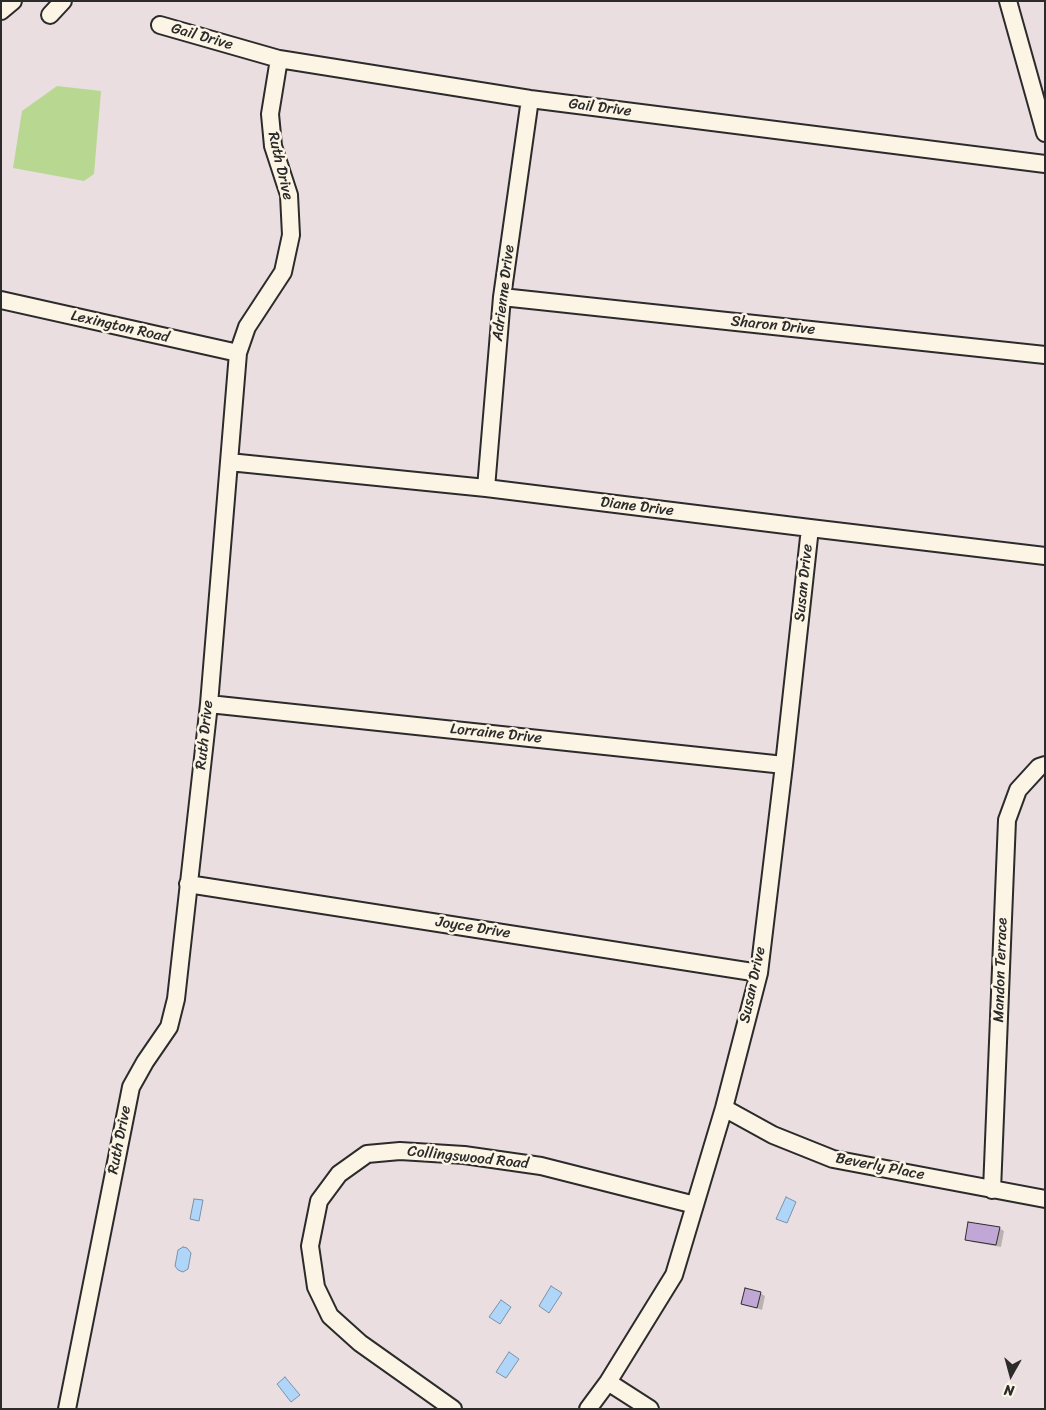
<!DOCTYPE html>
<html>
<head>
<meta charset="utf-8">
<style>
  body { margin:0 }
  #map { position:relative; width:1046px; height:1410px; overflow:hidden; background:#eadee0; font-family:Sriracha,sans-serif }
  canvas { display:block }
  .frame { position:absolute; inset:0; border:2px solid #2b2b2b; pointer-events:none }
  .north { position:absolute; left:986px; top:1350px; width:50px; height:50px; -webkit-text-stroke:4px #fcf5e5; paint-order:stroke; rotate:187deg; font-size:14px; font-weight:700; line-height:20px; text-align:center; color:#2b2b2b }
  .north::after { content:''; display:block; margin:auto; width:18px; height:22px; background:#2b2b2b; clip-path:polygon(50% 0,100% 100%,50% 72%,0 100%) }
</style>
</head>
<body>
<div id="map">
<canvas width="1046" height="1410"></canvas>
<div class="frame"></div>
<div class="north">N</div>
</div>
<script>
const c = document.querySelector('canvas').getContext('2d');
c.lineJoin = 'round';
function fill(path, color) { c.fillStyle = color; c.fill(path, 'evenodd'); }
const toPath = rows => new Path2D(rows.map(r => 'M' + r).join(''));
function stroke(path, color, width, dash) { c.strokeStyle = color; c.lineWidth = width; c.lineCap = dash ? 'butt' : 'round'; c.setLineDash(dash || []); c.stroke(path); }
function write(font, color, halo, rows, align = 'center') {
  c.font = font + ' Sriracha,sans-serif'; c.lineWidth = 5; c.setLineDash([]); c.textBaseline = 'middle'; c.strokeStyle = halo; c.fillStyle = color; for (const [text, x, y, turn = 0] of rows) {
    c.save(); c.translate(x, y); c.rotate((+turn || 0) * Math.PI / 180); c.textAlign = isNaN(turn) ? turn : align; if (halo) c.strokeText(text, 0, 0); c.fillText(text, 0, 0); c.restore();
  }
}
fill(toPath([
  [57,86,101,91,94,174,84,181,13,168,22,111]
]), '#b8d892');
const water = toPath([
  [786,1197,796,1202,787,1223,776,1219,786,1197],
  [194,1199,203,1200,199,1221,190,1219,194,1199],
  [183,1247,187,1248,191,1253,188,1269,183,1272,178,1270,175,1266,178,1250,183,1247],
  [551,1286,562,1293,549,1313,539,1306,551,1286],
  [501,1300,511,1307,500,1324,489,1317,501,1300],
  [509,1352,519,1359,506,1378,496,1372,509,1352],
  [285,1377,300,1395,291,1402,277,1384,285,1377]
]);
fill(water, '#afd6f9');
stroke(water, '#7a92a7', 1);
fill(toPath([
  [999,1228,1004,1231,1001,1247,972,1242,967,1239],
  [760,1293,765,1296,762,1310,742,1303]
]), '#0003');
const building = toPath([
  [968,1222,1000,1227,996,1245,965,1240,968,1222],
  [745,1288,761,1292,757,1308,741,1304,745,1288]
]);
fill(building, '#c1a7d5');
stroke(building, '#2b2b2b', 1);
const minor = toPath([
  [1008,1,1045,133],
  [1,11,13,1],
  [50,15,63,1],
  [160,25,279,59,530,99,1045,164],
  [502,297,1045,355],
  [1,300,238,353],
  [229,462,486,488,810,528,1045,556],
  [486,488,502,297,530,99],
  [209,704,784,765],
  [188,884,759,973],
  [724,1108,773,1135,833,1159,1045,1199],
  [992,1190,1007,820,1018,790,1039,767,1045,765],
  [608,1382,650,1409],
  [67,1409,131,1087,145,1062,169,1027,176,999,209,704,238,353,247,327,283,272,291,235,289,195,273,146,270,114,279,59],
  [453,1409,360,1343,330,1316,316,1287,310,1246,319,1201,339,1174,367,1154,400,1151,464,1155,541,1166,695,1205],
  [588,1409,608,1382,674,1275,724,1108,759,973,784,765,810,528]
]);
stroke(minor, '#2b2b2b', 20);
stroke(minor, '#fcf5e5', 16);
write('15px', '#2b2b2b', '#fcf5e5', [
  ["Gail Drive",202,37,16],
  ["Gail Drive",600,108,7],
  ["Ruth Drive",280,166,77],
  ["Adrienne Drive",504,293,-83],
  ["Sharon Drive",773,326,6],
  ["Lexington Road",120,327,13],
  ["Diane Drive",637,507,7],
  ["Susan Drive",804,583,-84],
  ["Lorraine Drive",496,734,6],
  ["Ruth Drive",205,735,-84],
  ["Joyce Drive",473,928,9],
  ["Mandon Terrace",1001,970,-88],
  ["Susan Drive",753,985,-78],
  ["Ruth Drive",120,1140,-79],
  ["Collingswood Road",468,1158,6],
  ["Beverly Place",880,1167,11]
]);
</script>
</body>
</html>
